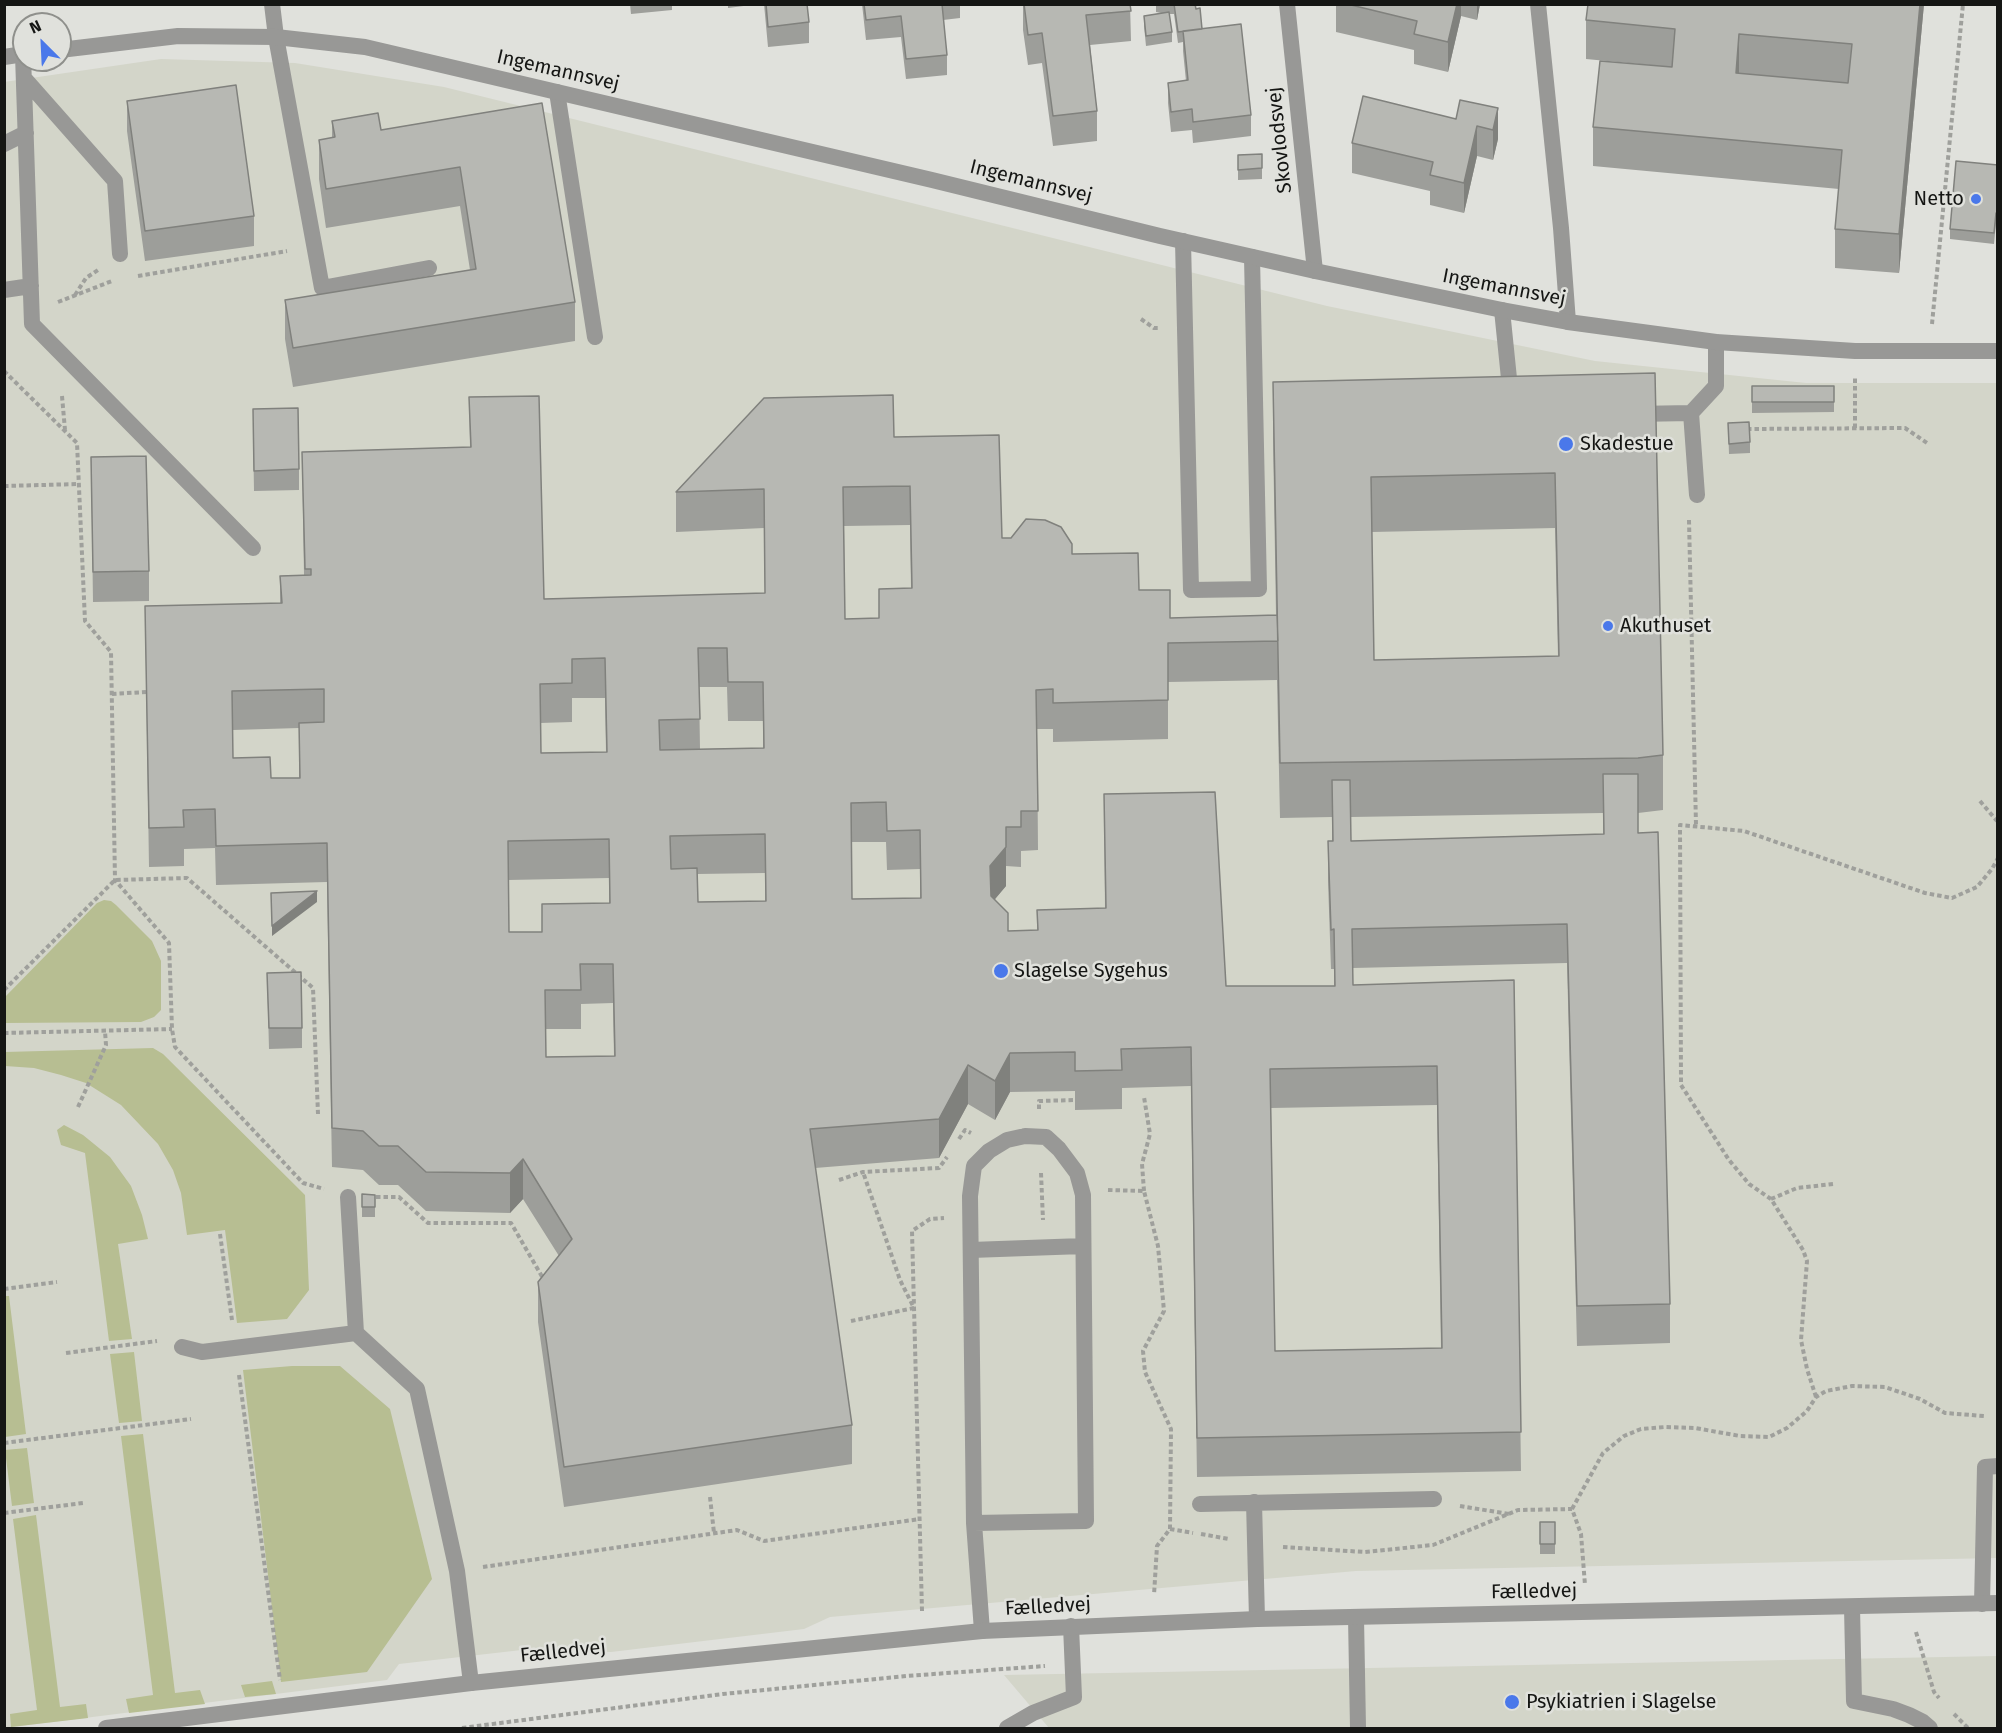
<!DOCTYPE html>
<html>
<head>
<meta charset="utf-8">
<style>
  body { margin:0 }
  #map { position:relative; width:2002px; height:1733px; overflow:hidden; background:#e0e1dc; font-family:"Fira Sans",sans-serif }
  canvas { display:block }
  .frame { position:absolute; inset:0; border:6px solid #151614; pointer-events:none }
  .north { position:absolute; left:12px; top:12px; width:60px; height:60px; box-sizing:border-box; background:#e0e1dc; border:2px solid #8f908c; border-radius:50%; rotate:336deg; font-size:16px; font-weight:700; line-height:24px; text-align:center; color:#151614 }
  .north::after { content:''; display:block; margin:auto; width:21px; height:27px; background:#4a78ea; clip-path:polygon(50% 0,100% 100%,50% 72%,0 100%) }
</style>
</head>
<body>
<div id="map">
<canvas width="2002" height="1733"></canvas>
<div class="frame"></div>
<div class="north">N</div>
</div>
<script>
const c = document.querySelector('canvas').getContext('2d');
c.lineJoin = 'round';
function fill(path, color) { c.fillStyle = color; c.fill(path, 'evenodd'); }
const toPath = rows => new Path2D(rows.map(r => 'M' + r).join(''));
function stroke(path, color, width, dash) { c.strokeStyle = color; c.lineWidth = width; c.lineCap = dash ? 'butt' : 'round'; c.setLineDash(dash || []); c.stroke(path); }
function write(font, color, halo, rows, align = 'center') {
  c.font = font + ' "Fira Sans",sans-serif'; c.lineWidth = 5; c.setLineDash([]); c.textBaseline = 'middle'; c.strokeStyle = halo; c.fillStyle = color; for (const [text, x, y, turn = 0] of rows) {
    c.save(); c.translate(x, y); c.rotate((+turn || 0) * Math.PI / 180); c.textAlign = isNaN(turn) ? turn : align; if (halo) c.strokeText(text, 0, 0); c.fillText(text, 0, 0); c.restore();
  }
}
fill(toPath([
  [161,59,295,63,444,87,1327,306,1595,361,1806,383,1997,383,1997,1558,1356,1571,830,1617,804,1629,611,1652,557,1650,539,1648,399,1664,387,1680,5,1728,4,82],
  [1997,1656,1997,1728,1049,1728,1004,1675]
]), '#d3d5c9');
fill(toPath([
  [104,900,111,901,116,905,152,941,161,961,161,1010,154,1017,141,1022,5,1023,5,997,97,903],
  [153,1048,163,1054,305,1195,309,1290,287,1319,237,1323,225,1230,187,1235,181,1193,173,1170,158,1144,121,1105,86,1083,61,1075,34,1068,5,1066,5,1052],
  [64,1125,83,1135,110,1157,131,1186,142,1215,148,1239,118,1244,132,1339,109,1341,85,1153,61,1145,57,1130],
  [5,1296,9,1296,26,1434,5,1437],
  [134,1352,142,1421,119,1423,110,1354],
  [292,1366,340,1366,390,1409,432,1579,367,1672,281,1682,243,1370],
  [143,1434,175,1693,200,1690,205,1704,129,1713,126,1699,153,1695,121,1436],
  [27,1448,34,1503,12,1506,5,1450],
  [36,1515,60,1707,86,1704,88,1718,11,1727,10,1714,37,1710,13,1519],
  [272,1681,276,1694,245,1697,241,1685]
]), '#b7be92');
stroke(toPath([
  [138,276,287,251],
  [75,295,86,278,98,270],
  [58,302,112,281],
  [1141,319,1154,328,1159,328],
  [1932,324,1963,4],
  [4,371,77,443,85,621,111,652,115,880,169,943,172,1029,175,1047,303,1183,324,1189],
  [62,396,65,430],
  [1855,428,1855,378],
  [1747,429,1905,428,1927,443],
  [4,486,79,484],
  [1689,520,1696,825],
  [112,694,146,692],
  [1980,801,1997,821,1998,825],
  [4,990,115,880,187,878,313,988,318,1114],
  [4,1033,172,1029],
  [78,1107,106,1045,105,1031],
  [1039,1109,1039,1101,1075,1100],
  [959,1139,965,1130,971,1133],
  [1041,1173,1043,1220],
  [839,1180,863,1172,939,1168,947,1157],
  [1108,1190,1144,1191,1158,1246,1164,1311,1143,1351,1145,1372,1171,1429,1170,1529,1157,1546,1154,1595],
  [1144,1191,1142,1164,1150,1134,1144,1097],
  [376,1197,399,1197,428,1223,511,1223,544,1280],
  [1771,1199,1797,1188,1833,1184],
  [220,1234,232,1320],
  [4,1289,57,1282],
  [851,1321,914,1308,900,1280,863,1172],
  [66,1353,157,1341],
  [239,1375,280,1680],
  [1816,1397,1807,1369,1801,1340,1807,1261,1803,1250,1771,1199,1749,1184,1729,1160,1681,1085,1680,825,1744,831,1925,893,1952,898,1977,887,1992,869,1998,858],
  [4,1443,191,1419],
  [710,1497,714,1533],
  [1460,1506,1509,1514],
  [1572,1509,1603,1453,1624,1436,1641,1429,1665,1427,1695,1428,1740,1436,1769,1437,1787,1428,1807,1411,1816,1397,1826,1391,1852,1386,1885,1387,1920,1399,1945,1413,1984,1416],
  [4,1513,83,1503],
  [1170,1529,1193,1533],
  [1201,1534,1229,1539],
  [1283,1547,1365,1552,1433,1545,1518,1510,1572,1509,1581,1534,1585,1585],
  [483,1567,737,1530,764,1541,920,1519],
  [922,1611,912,1231,930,1219,944,1218],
  [1916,1632,1934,1692,1939,1698],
  [1954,1714,1968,1728],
  [462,1728,723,1694,906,1676,1045,1666]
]), '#9fa09c', 4, [4.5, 3]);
stroke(toPath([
  [1538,4,1561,228,1568,322],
  [276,37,322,288,429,268],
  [23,55,32,324,253,548],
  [24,78,115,181,120,254],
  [557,92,595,337],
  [4,144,26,133],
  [1183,241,1191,590,1259,589,1252,257],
  [4,290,31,286],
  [1502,310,1511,398],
  [1691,413,1697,495],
  [1635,414,1691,413,1716,386,1716,342],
  [1025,1136,1046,1137,1059,1149,1077,1173,1083,1195,1086,1521,974,1523,970,1196,974,1166,989,1151,1007,1140,1025,1136],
  [348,1197,356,1333,417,1389,457,1571,471,1683],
  [971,1250,1083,1246],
  [182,1347,202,1352,356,1333],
  [1254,1502,1257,1619],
  [1200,1504,1434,1499],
  [974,1523,982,1631],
  [1982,1604,1985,1467,1998,1466],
  [1852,1607,1854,1701,1893,1709,1909,1715,1923,1722,1930,1728],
  [1356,1617,1358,1728],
  [1007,1728,1033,1713,1074,1697,1071,1626]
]), '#989896', 16);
stroke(toPath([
  [272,4,276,37],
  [1287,4,1315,271],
  [106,1728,471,1683,982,1631,1257,1619,1998,1603]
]), '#989896', 16);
stroke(toPath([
  [60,50,178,36,276,37,365,47,932,180,1160,236,1315,271,1502,310,1568,322,1716,342,1855,351,1998,351],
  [4,57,24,54]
]), '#989896', 16);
fill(toPath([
  [630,4,672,4,672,10,631,14],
  [728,4,759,4,728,8],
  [764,4,807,4,809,22,809,43,768,47],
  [862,4,960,4,960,18,943,20,947,55,947,75,906,79,901,37,866,40],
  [1023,4,1130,4,1131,41,1090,45,1097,111,1097,141,1053,146,1042,63,1028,65,1023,30],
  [1156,4,1195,4,1202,29,1251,115,1251,136,1193,143,1192,130,1171,132,1168,103,1168,83,1186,81,1183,51,1183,42,1178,43,1174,14,1169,14,1172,32,1172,42,1146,46,1144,26,1144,16,1161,13,1156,12],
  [1336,4,1480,4,1477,20,1461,16,1448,72,1414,64,1414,50,1336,32],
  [1924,4,1899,273,1835,268,1835,229,1839,189,1593,166,1593,127,1660,66,1586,59,1586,20],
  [127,101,254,216,254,246,145,261,127,131],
  [542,103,575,302,575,341,293,387,285,339,285,300,470,270,460,206,326,228,319,179,319,140,332,138,332,121,381,130],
  [1498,108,1498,139,1493,160,1477,156,1464,213,1430,205,1430,191,1352,173,1352,143],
  [1262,154,1262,179,1238,180,1238,155],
  [1998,165,1998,223,1996,223,1994,244,1950,239,1950,229],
  [1655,373,1663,755,1663,810,1638,813,1638,833,1670,1304,1670,1343,1577,1346,1567,963,1353,968,1353,985,1514,980,1521,1471,1197,1477,1191,1086,1122,1088,1122,1109,1075,1110,1075,1091,1010,1092,995,1120,968,1104,939,1158,815,1168,852,1425,852,1464,564,1507,538,1322,538,1282,559,1256,523,1199,510,1213,426,1211,398,1185,379,1185,363,1170,332,1167,327,882,216,885,215,848,184,849,184,866,149,867,145,606,280,603,280,576,304,575,302,452,470,447,469,397,544,599,765,593,764,528,676,532,676,492,894,437,1002,538,1072,554,1139,590,1170,618,1276,615,1273,437,1273,382],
  [910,525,911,588,879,618,845,619,844,526],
  [1555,528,1558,656,1374,660,1372,532],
  [1277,680,1280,818,1332,817,1332,841,1328,841,1328,881,1331,969,1334,969,1334,986,1226,986,1104,794,1105,909,1037,910,1037,930,1008,931,995,899,1006,886,1006,866,1021,867,1021,851,1038,850,1037,729,1053,729,1053,742,1168,739,1168,682],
  [699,687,727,687,728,721,763,721,763,748,700,749],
  [572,698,605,698,606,752,541,753,540,723,572,722],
  [299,728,299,778,271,778,233,758,233,730],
  [1603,813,1603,834,1351,841,1351,817],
  [851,842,886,842,887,870,920,869,920,898,852,899],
  [765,873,765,901,698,902,697,874],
  [609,878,609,903,542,932,509,932,508,880],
  [613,1003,614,1056,546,1057,545,1029,581,1029,581,1004],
  [1437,1105,1441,1348,1275,1351,1271,1108],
  [1752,386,1834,386,1834,412,1752,413],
  [1728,423,1750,442,1750,453,1729,454],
  [253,429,299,469,299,490,254,491],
  [91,457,149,571,149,601,93,602],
  [267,973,302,1028,302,1048,269,1049],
  [362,1194,375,1195,375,1217,362,1217],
  [1540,1522,1555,1522,1555,1554,1540,1554]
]), '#9d9e9a');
fill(toPath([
  [1457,4,1461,4,1461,16,1448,72,1448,42],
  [1477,4,1480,4,1477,20],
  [1920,4,1924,4,1899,273,1899,234],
  [1739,34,1739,73,1736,73],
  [1498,108,1498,139,1493,160,1493,130],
  [1477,126,1477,156,1464,213,1464,183],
  [1006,847,1006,886,990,905,990,866],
  [317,891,317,902,272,936,272,926],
  [1010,1053,1010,1092,995,1120,995,1081],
  [968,1065,968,1104,939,1158,939,1119],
  [523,1159,523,1199,510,1213,510,1173]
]), '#80817d');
const building = toPath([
  [766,4,807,4,809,22,768,27,766,4],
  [864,4,942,4,947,55,906,59,901,16,866,20,864,4],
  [1024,4,1130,4,1131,11,1086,15,1097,111,1053,116,1042,33,1028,35,1024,4],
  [1174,4,1195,4,1196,9,1200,8,1202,29,1178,32,1174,4],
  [1347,4,1457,4,1448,42,1414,34,1417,21,1347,4],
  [1588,4,1920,4,1899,234,1835,229,1842,150,1593,127,1600,61,1672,67,1675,29,1586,20,1588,4],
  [1739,34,1852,44,1848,83,1736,73,1739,34],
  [1169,12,1172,32,1146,36,1144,16,1169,12],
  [1241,24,1251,115,1193,122,1192,109,1171,112,1168,83,1188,80,1183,31,1241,24],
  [236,85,254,216,145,231,127,101,236,85],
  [1363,96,1456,119,1460,100,1498,108,1493,130,1477,126,1464,183,1430,175,1433,162,1352,143,1363,96],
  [542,103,575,302,293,348,285,300,476,269,460,167,326,189,319,140,335,137,332,121,378,113,381,130,542,103],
  [1262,154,1262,168,1238,170,1238,155,1262,154],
  [1956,161,1998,165,1998,213,1996,213,1994,233,1950,229,1956,161],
  [1655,373,1663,755,1638,758,1280,763,1273,382,1655,373],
  [1555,473,1559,656,1374,660,1371,477,1555,473],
  [1752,386,1834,386,1834,402,1752,402,1752,386],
  [893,395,894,437,999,435,1002,538,1011,538,1026,519,1045,520,1061,527,1072,544,1072,554,1138,553,1139,590,1170,590,1170,618,1277,615,1278,641,1168,643,1168,700,1053,703,1053,689,1036,690,1038,811,1021,811,1021,827,1006,827,1006,847,990,866,991,896,1008,913,1008,931,1038,930,1037,910,1106,908,1104,794,1215,792,1226,986,1335,986,1334,929,1331,930,1328,841,1333,841,1332,780,1350,780,1351,841,1604,834,1603,774,1638,774,1638,833,1658,832,1670,1304,1577,1306,1567,924,1352,929,1353,985,1514,980,1521,1432,1197,1438,1191,1047,1121,1049,1122,1070,1075,1071,1075,1052,1010,1053,995,1081,968,1065,939,1119,810,1129,852,1425,564,1467,538,1282,572,1239,523,1159,510,1173,426,1172,398,1146,379,1146,363,1131,332,1128,327,843,216,846,215,809,183,810,184,827,149,828,145,606,282,603,280,576,311,575,311,569,305,569,302,452,471,447,469,397,539,396,544,599,765,593,764,489,676,492,764,398,893,395],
  [910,486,912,588,879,589,879,618,845,619,843,487,910,486],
  [698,648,727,648,728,682,763,682,764,748,660,750,659,720,700,719,698,648],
  [605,658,607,752,541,753,540,684,572,683,572,659,605,658],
  [324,689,324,722,299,723,300,778,271,778,270,757,233,758,232,691,324,689],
  [886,802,887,831,920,830,921,898,852,899,851,803,886,802],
  [765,834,766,901,698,902,697,868,671,869,670,836,765,834],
  [609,839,610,903,542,904,542,932,509,932,508,841,609,839],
  [580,964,613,964,615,1056,546,1057,545,990,581,990,580,964],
  [1437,1066,1442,1348,1275,1351,1270,1069,1437,1066],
  [298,408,299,469,254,471,253,409,298,408],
  [1749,422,1750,442,1729,444,1728,423,1749,422],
  [146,456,149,571,93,572,91,457,146,456],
  [317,891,272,926,271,893,317,891],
  [301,972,302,1028,269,1028,267,973,301,972],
  [362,1194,375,1195,375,1207,362,1207,362,1194],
  [1540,1522,1555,1522,1555,1544,1540,1544,1540,1522]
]);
fill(building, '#b7b8b3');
stroke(building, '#80817d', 1.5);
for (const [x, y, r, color] of [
  [1976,199,6,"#4a78ea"],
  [1566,444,8,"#4a78ea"],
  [1608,626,6,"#4a78ea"],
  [1001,971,8,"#4a78ea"],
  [1512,1702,8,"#4a78ea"]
]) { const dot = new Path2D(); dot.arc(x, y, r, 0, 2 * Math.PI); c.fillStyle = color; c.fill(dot); stroke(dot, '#e0e1dc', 2); }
write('20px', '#151614', '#e0e1dc', [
  ["Ingemannsvej",558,71,13],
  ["Skovlodsvej",1280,140,-96],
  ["Ingemannsvej",1031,182,14],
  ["Ingemannsvej",1504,288,11],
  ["Fælledvej",1534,1592,-1],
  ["Fælledvej",1048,1607,-3],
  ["Fælledvej",563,1652,-6]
]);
write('20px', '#151614', '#e0e1dc', [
  ["Netto",1964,199,"right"],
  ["Skadestue",1580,444],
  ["Akuthuset",1620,626],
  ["Slagelse Sygehus",1014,971],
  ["Psykiatrien i Slagelse",1526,1702]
], 'left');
</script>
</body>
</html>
